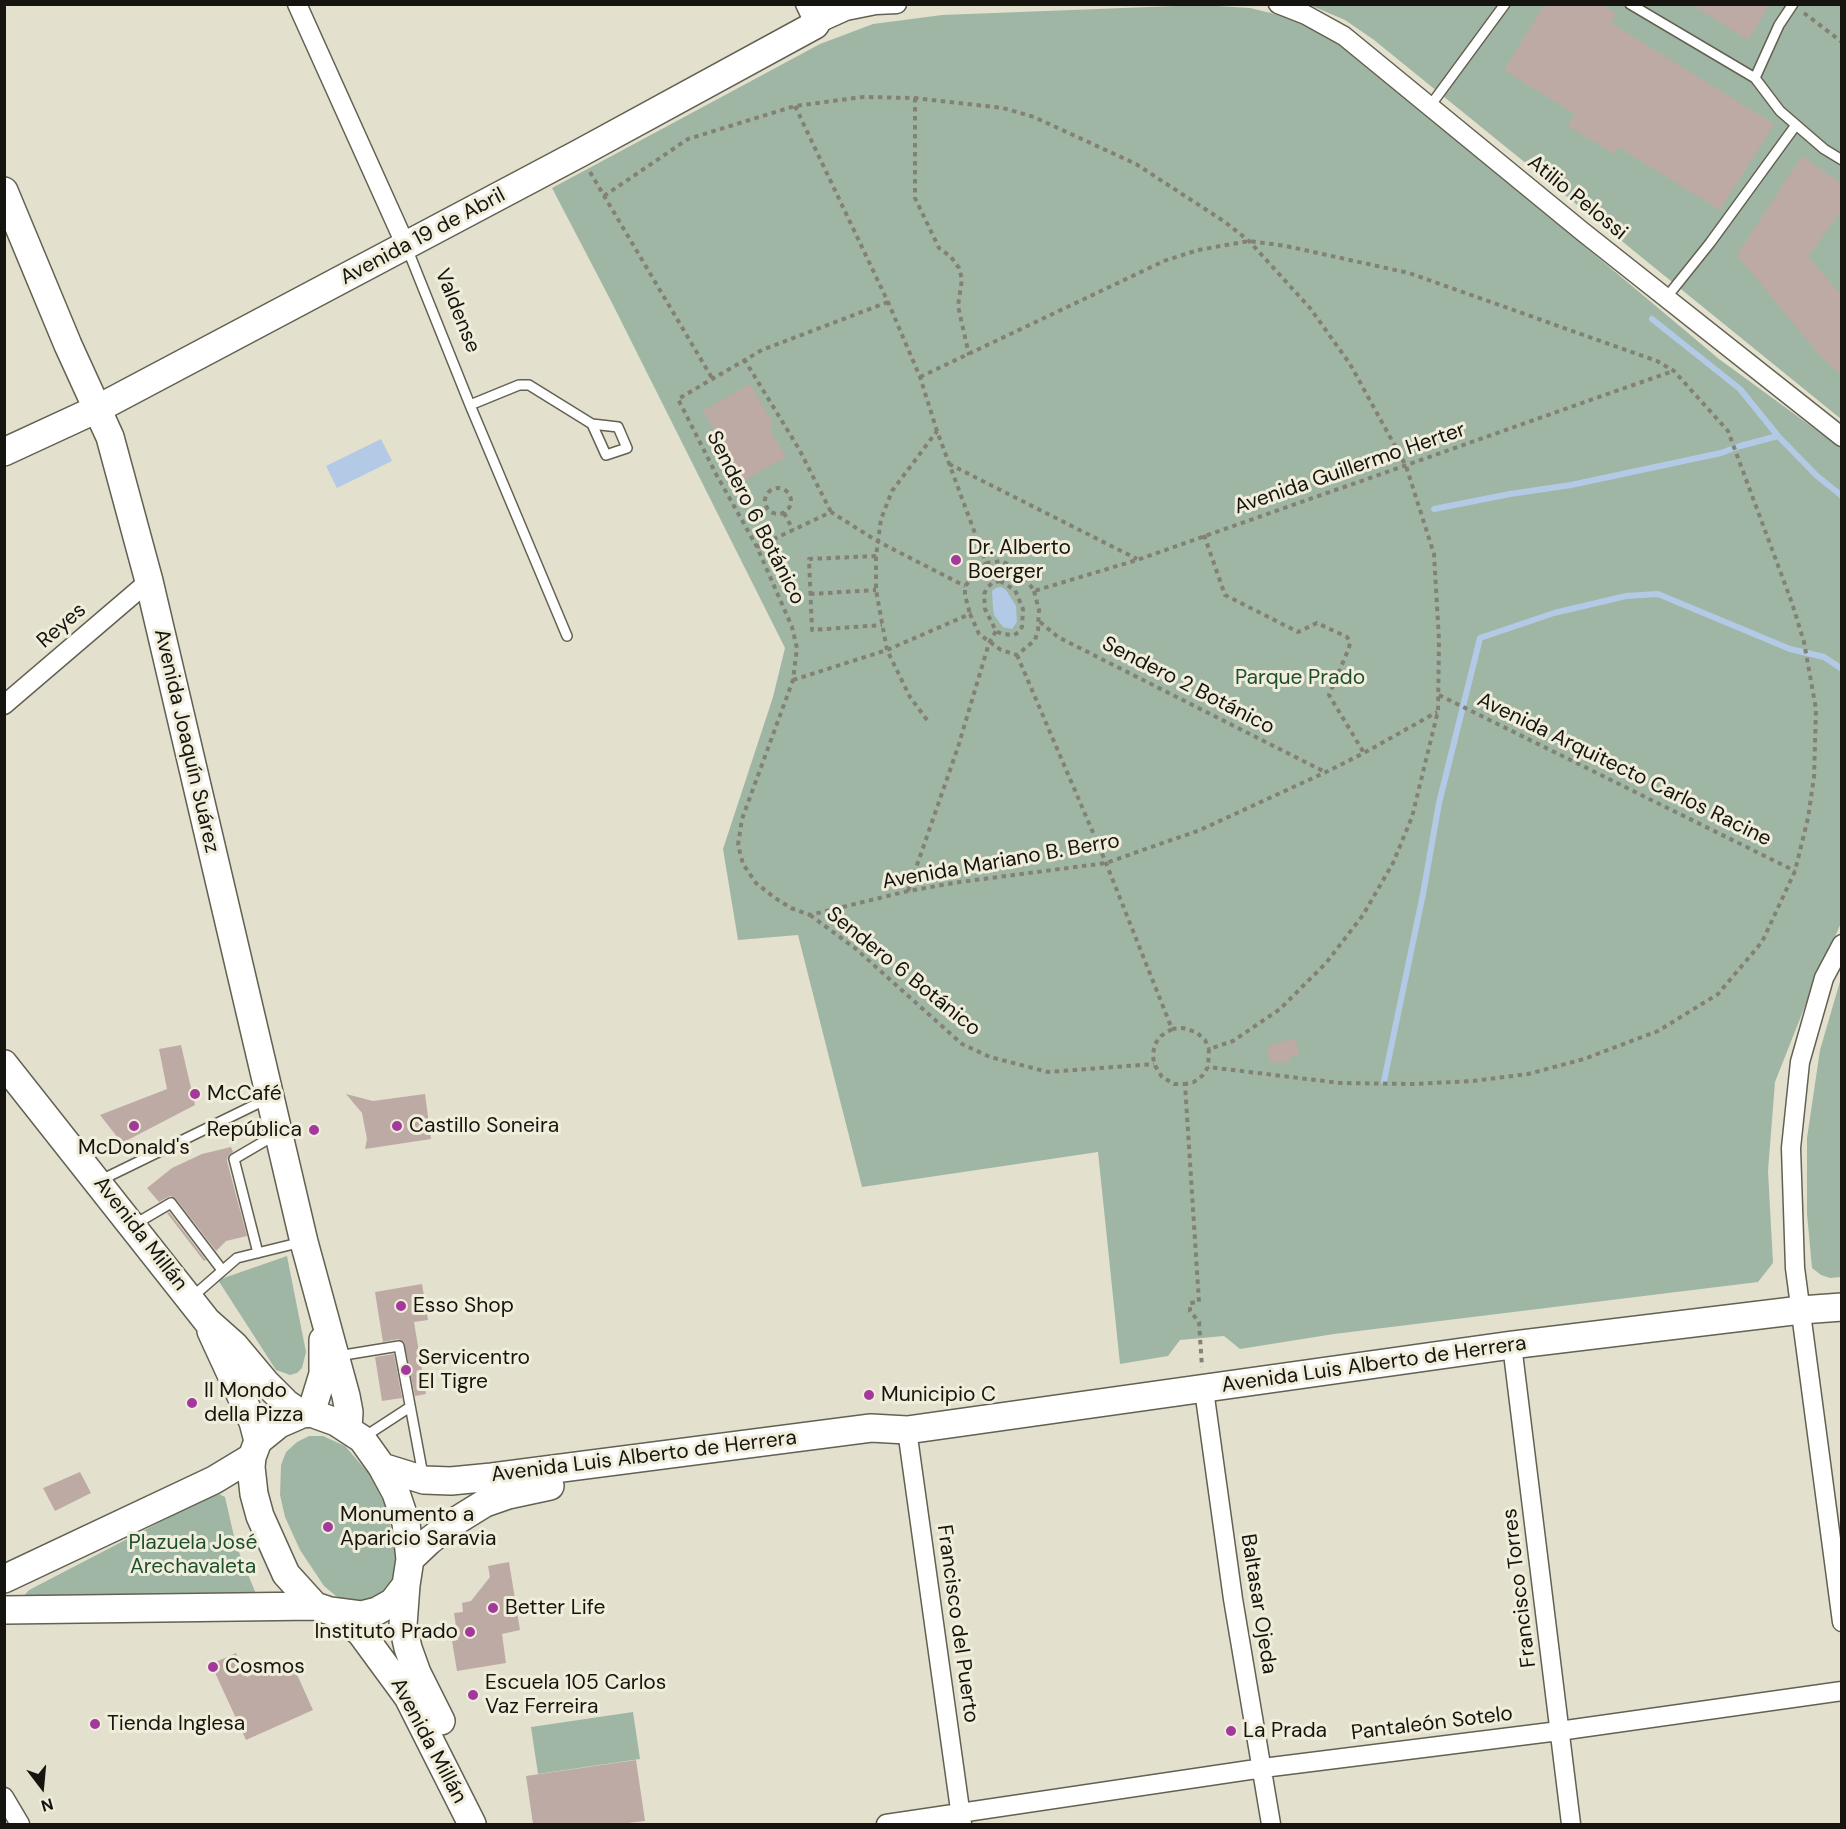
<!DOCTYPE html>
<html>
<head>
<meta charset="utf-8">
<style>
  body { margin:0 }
  #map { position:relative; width:1846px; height:1829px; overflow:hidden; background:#e3e0ce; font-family:"DM Sans",sans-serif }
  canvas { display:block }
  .frame { position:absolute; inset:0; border:6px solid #15140e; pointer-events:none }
  .north { position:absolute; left:12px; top:1757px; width:60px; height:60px; -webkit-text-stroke:4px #f0eddb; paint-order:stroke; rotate:164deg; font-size:16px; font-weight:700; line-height:24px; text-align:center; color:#15140e }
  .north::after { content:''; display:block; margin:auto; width:21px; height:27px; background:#15140e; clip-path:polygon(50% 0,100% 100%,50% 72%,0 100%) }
</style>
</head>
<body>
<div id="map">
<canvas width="1846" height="1829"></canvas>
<div class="frame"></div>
<div class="north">N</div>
</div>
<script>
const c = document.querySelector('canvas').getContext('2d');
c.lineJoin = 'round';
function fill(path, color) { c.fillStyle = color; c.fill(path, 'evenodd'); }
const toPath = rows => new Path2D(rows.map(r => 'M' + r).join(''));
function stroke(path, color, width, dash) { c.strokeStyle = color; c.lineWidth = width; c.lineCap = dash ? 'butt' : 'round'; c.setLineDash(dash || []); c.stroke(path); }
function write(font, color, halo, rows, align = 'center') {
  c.font = font + ' "DM Sans",sans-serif'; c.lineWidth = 6; c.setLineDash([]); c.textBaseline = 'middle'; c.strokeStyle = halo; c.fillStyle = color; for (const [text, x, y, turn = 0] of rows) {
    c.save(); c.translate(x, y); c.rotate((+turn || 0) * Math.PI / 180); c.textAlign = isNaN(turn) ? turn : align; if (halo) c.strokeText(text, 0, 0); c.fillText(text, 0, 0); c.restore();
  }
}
fill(toPath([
  [1201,5,1250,8,1287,17,1322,33,1346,49,1470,150,1719,359,1841,448,1841,923,1809,996,1775,1082,1768,1171,1773,1263,1758,1282,1334,1334,1240,1349,1224,1336,1180,1340,1168,1356,1120,1364,1098,1152,862,1187,798,935,738,940,723,849,773,697,785,648,611,301,552,188,820,44,873,24,942,15],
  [1310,5,1841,5,1841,419,1374,40,1345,20],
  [1841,978,1842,1277,1830,1278,1821,1275,1812,1268,1807,1214,1807,1138,1820,1050],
  [287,1256,306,1352,302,1368,297,1373,290,1375,276,1370,218,1280],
  [309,1436,323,1436,345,1446,371,1476,385,1505,395,1543,396,1570,393,1584,373,1602,348,1603,336,1596,324,1586,300,1550,285,1517,280,1495,281,1465,286,1452,297,1442],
  [219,1494,225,1497,236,1545,256,1594,241,1600,109,1594,71,1599,23,1597,29,1590,212,1495],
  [633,1712,640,1759,538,1774,531,1727]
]), '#a0b6a5');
fill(toPath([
  [381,439,392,461,337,488,326,466],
  [1001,587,1006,590,1016,606,1017,622,1012,629,1003,627,994,615,993,608,992,591,996,588]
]), '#b2cae6');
stroke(toPath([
  [1652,319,1740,389,1778,436,1817,476,1842,496],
  [1434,509,1510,494,1571,485,1721,453,1740,446,1778,436],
  [1384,1081,1423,894,1439,803,1480,638,1554,613,1626,596,1658,594,1790,649,1824,657,1842,669]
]), '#b2cae6', 6);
fill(toPath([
  [1545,4,1602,4,1616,14,1611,23,1774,124,1720,210,1618,147,1614,154,1568,126,1575,114,1504,70],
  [1691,4,1770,4,1748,40],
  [1802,156,1842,184,1842,209,1808,257,1842,296,1842,375,1823,359,1737,255],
  [750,384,774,425,769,428,786,457,743,481,703,411],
  [1295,1038,1299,1055,1289,1057,1290,1061,1280,1064,1270,1061,1267,1053,1269,1046],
  [181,1045,195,1105,122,1143,100,1115,167,1089,159,1049],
  [346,1094,373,1101,425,1094,431,1139,365,1149,367,1139,362,1113],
  [231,1147,233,1152,228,1156,227,1161,247,1236,226,1241,216,1251,176,1199,170,1196,159,1202,147,1188,172,1168,202,1154],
  [169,1212,206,1260,204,1261,167,1213],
  [422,1284,428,1320,414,1322,426,1394,415,1396,404,1342,398,1339,383,1342,375,1292],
  [394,1354,402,1398,382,1401,375,1357],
  [80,1472,91,1493,55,1511,43,1488],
  [509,1562,520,1630,502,1634,506,1663,457,1671,452,1641,458,1640,454,1613,463,1612,462,1603,471,1601,490,1577,488,1566],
  [236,1653,247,1677,290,1659,313,1710,246,1740,211,1664],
  [636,1760,645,1821,619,1824,533,1824,526,1776]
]), '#beaaa4');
const lane = toPath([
  [1630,4,1755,78,1780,111,1824,149,1842,160],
  [1755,78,1779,25,1793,4],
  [1430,106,1505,4],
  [407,248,470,405,567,636],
  [1666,298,1710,243,1796,125],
  [470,405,519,385,529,385,592,424,606,455,627,448,618,427,592,424],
  [101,1180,269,1098],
  [135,1224,171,1203,222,1270],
  [258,1253,234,1159,275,1135],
  [191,1298,237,1258,302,1242],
  [338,1356,399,1346,423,1475],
  [364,1437,410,1407]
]);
const street = toPath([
  [297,4,406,246],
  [805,4,815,25,846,11,876,5,897,4],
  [1278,4,1306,15,1344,36,1583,232,1842,437],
  [4,705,149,581],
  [1842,944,1824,978,1800,1062,1791,1148,1795,1268,1842,1622],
  [1512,1345,1571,1824],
  [1204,1390,1233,1599,1271,1824],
  [907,1430,962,1824],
  [4,1797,20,1824],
  [886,1824,1263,1768,1559,1731,1842,1691]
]);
const secondary = toPath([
  [4,191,68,345,110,437,149,581,304,1242,346,1396,349,1412,348,1429],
  [4,452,97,409,580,153,815,25,828,4],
  [4,1064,207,1321,234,1345,265,1382,287,1404,302,1414],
  [211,1331,253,1422,258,1441],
  [311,1413,336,1422,362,1439,382,1467,396,1493,406,1523,410,1559,406,1585,393,1602,377,1611,361,1615,330,1611,315,1606,286,1574,260,1516,254,1494,251,1467,252,1457,258,1441,279,1424,302,1414,311,1413],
  [311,1413,323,1374,323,1340],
  [382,1467,424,1480,451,1481,492,1477,871,1428,907,1430,1512,1345,1801,1310,1842,1307],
  [410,1559,429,1541,451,1524,485,1503,508,1495,550,1486],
  [4,1579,214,1480,252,1457],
  [406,1585,403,1625,408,1648,417,1673,441,1721],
  [4,1610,315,1606],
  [331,1611,347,1621,361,1633,408,1697,472,1824]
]);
stroke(lane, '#636151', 12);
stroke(street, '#636151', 21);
stroke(secondary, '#636151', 30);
stroke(toPath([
  [1804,13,1842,42],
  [915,98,915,198,939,248,951,257,959,268,962,279,958,306,969,355],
  [795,106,888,302,920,377,937,431,986,563,965,586,965,595,970,614],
  [590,172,712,378],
  [604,196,688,139,795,106,863,97,915,98,1003,108,1034,117,1136,164,1225,222,1249,241,1310,308,1350,364,1406,466,1434,554,1439,640,1438,711,1412,817,1393,863,1363,915,1326,963,1280,1009,1233,1041,1209,1049,1208,1067,1202,1076,1194,1082,1185,1084],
  [888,302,762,350,678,399,716,474,757,547,792,627,797,648,793,680,742,819,738,845,743,864,756,883,775,898,791,908,810,915,908,891,960,882,1106,863,1200,830,1326,772,1364,753,1437,712],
  [744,359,799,449,831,512],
  [920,377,1164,261,1198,250,1249,241,1286,246,1409,273,1657,361,1674,371,1728,431,1792,603,1804,642,1816,709,1814,777,1808,818,1795,871,1762,942,1718,994,1658,1031,1584,1059,1528,1074,1473,1081,1414,1084,1340,1083,1208,1067],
  [949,464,1137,559],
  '765 501a13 13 0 1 1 26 0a13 13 0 1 1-26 0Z',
  [784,513,793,530],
  [1204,535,1225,595,1298,632,1317,623,1347,637,1350,642,1349,648,1329,695,1364,753],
  [757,547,831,512,877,541,965,586],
  [876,556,809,559,812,630,882,625],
  [986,563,1002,561,1022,572,1034,591,1137,560,1673,371],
  [1000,581,1015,590,1023,609,1022,627,1019,632,1014,635,1002,634,996,631,985,609,984,594,987,588,992,583,1000,581],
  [810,594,876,590],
  [1040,622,1058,637,1325,772],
  [1017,655,1106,863,1172,1029,1161,1036,1155,1044,1153,1054,1154,1064,1162,1077,1174,1084,1185,1084,1199,1302,1190,1303,1190,1311,1199,1322,1202,1367],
  [793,680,887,650,970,614,979,634,1001,650,1017,655,1035,640,1038,630,1039,610,1034,591],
  [1439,695,1795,871],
  [927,720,910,697,887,650,876,590,876,556,881,519,892,491,937,431],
  [908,891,958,747,989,643,996,631],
  [810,915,856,949,962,1044,990,1057,1048,1072,1154,1064],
  [1172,1029,1183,1028,1196,1032,1205,1040,1209,1049]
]), '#838175', 4, [4.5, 4.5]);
stroke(lane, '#fff', 9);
stroke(street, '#fff', 18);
stroke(secondary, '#fff', 27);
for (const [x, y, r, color] of [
  [956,560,6,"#a3399a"],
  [195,1094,6,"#a3399a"],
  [134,1126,6,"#a3399a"],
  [397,1126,6,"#a3399a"],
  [314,1130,6,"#a3399a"],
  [401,1306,6,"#a3399a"],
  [406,1370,6,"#a3399a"],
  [869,1395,6,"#a3399a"],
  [192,1403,6,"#a3399a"],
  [328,1527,6,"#a3399a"],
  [493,1608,6,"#a3399a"],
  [470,1632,6,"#a3399a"],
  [213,1667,6,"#a3399a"],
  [473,1695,6,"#a3399a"],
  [95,1724,6,"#a3399a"],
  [1231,1731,6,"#a3399a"]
]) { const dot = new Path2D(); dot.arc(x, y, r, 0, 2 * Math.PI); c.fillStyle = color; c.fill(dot); stroke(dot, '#f0eddb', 2); }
write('21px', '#15140e', '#f0eddb', [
  ["Atilio Pelossi",1577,198,39],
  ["Avenida 19 de Abril",423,237,-28],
  ["Valdense",457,311,68],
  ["Avenida Guillermo Herter",1350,469,-19],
  ["Sendero 6 Botánico",755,518,63],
  ["Reyes",62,626,-41],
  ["Sendero 2 Botánico",1188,686,27],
  ["Avenida Joaquín Suárez",186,741,77],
  ["Avenida Arquitecto Carlos Racine",1624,770,26],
  ["Avenida Mariano B. Berro",1001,862,-10],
  ["Sendero 6 Botánico",903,972,39],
  ["Avenida Millán",140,1234,52],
  ["Avenida Luis Alberto de Herrera",1374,1365,-8],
  ["Avenida Luis Alberto de Herrera",644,1457,-7],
  ["Francisco Torres",1520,1588,-97],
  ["Baltasar Ojeda",1258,1604,81],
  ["Francisco del Puerto",957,1624,82],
  ["Pantaleón Sotelo",1432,1724,-7],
  ["Avenida Millán",428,1741,62]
]);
write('21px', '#15140e', '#f0eddb', [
  ["Dr. Alberto",968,548],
  ["Boerger",968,572],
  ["McCafé",207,1094],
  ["Castillo Soneira",409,1126],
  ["República",302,1130,"right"],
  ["McDonald's",134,1148,"center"],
  ["Esso Shop",413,1306],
  ["Servicentro",418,1358],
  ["El Tigre",418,1382],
  ["Il Mondo",204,1391],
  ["della Pizza",204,1415],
  ["Municipio C",881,1395],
  ["Monumento a",340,1515],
  ["Aparicio Saravia",340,1539],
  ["Better Life",505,1608],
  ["Instituto Prado",458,1632,"right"],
  ["Cosmos",225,1667],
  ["Escuela 105 Carlos",485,1683],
  ["Vaz Ferreira",485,1707],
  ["Tienda Inglesa",107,1724],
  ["La Prada",1243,1731]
], 'left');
write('21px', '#1d4f2f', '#f0eddb', [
  ["Parque Prado",1300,678],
  ["Plazuela José",193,1543],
  ["Arechavaleta",193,1567]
]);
</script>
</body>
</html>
